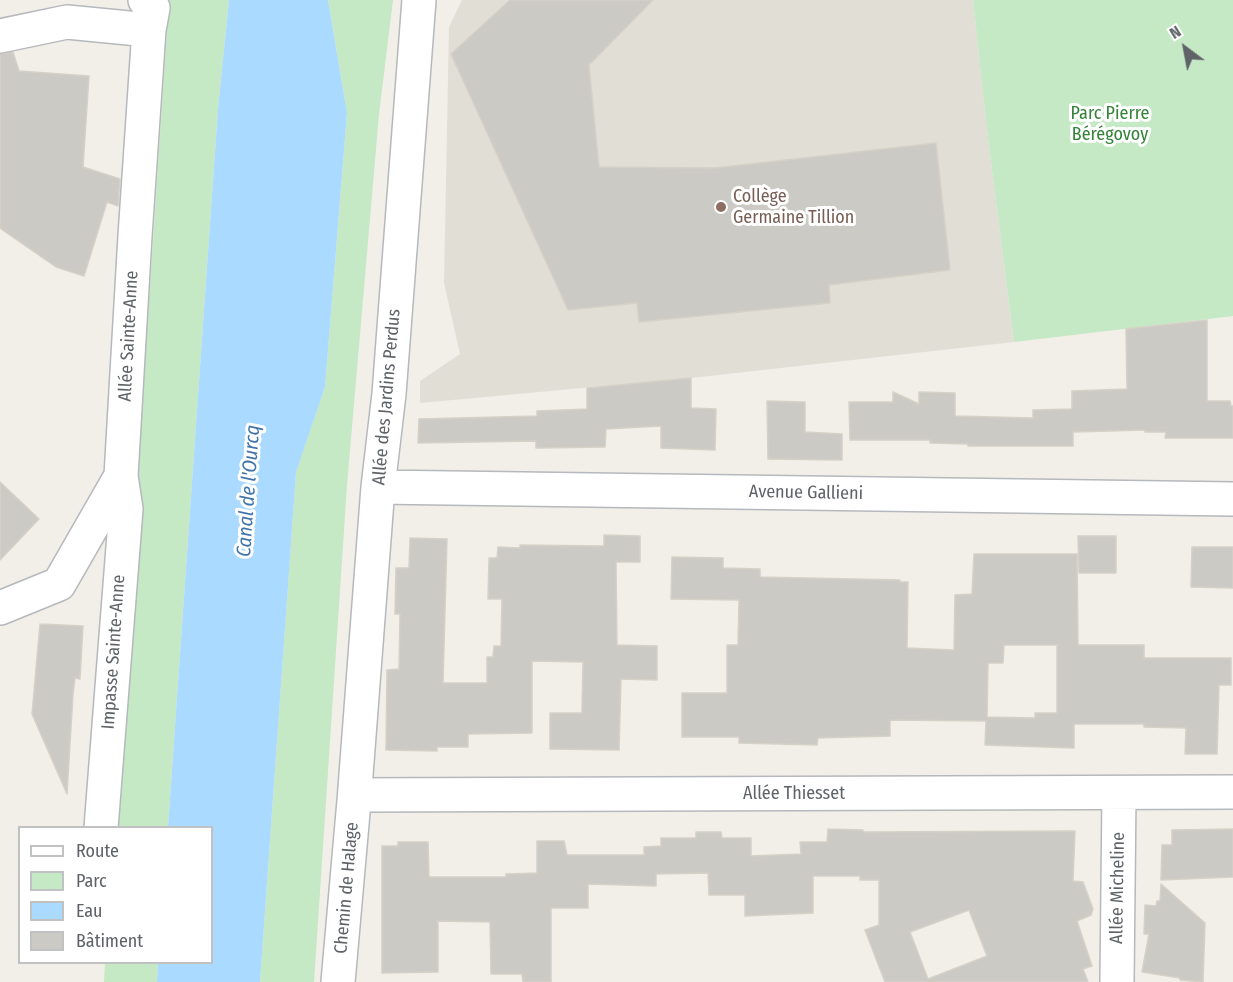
<!DOCTYPE html>
<html>
<head>
<meta charset="utf-8">
<style>
  body { margin:0 }
  #map { position:relative; width:1233px; height:982px; overflow:hidden; background:#f1efe8; font-family:"Fira Sans Condensed",sans-serif }
  canvas { display:block }
  .legend { position:absolute; left:18px; top:826px; width:195px; height:138px; box-sizing:border-box; background:#fff; border:2px solid #bfc1c3; margin:0; padding:8px 10px; list-style:none; font-size:18px; color:#5f6368 }
  .legend li { display:flex; align-items:center; gap:12px; height:30px }
  .legend b { width:30px; border:2px solid #bfc1c3 }
  .north { position:absolute; left:1155px; top:18px; width:60px; height:60px; -webkit-text-stroke:4px #fff; paint-order:stroke; rotate:328deg; font-size:16px; font-weight:700; line-height:24px; text-align:center; color:#5f6368 }
  .north::after { content:''; display:block; margin:auto; width:21px; height:27px; background:#5f6368; clip-path:polygon(50% 0,100% 100%,50% 72%,0 100%) }
</style>
</head>
<body>
<div id="map">
<canvas width="1233" height="982"></canvas>
<ul class="legend">
<li><b style="height:8px;background:#fff"></b>Route</li>
<li><b style="height:16px;background:#c5e8c5"></b>Parc</li>
<li><b style="height:16px;background:#aadaff"></b>Eau</li>
<li><b style="height:16px;background:#cccac5"></b>Bâtiment</li>
</ul>
<div class="north">N</div>
</div>
<script>
const c = document.querySelector('canvas').getContext('2d');
c.lineJoin = 'round';
function fill(path, color) { c.fillStyle = color; c.fill(path, 'evenodd'); }
const toPath = rows => new Path2D(rows.map(r => 'M' + r).join(''));
function stroke(path, color, width, dash) { c.strokeStyle = color; c.lineWidth = width; c.lineCap = dash ? 'butt' : 'round'; c.setLineDash(dash || []); c.stroke(path); }
function write(font, color, halo, rows, align = 'center') {
  c.font = font + ' "Fira Sans Condensed",sans-serif'; c.lineWidth = 6; c.setLineDash([]); c.textBaseline = 'middle'; c.strokeStyle = halo; c.fillStyle = color; for (const [text, x, y, turn = 0] of rows) {
    c.save(); c.translate(x, y); c.rotate((+turn || 0) * Math.PI / 180); c.textAlign = isNaN(turn) ? turn : align; if (halo) c.strokeText(text, 0, 0); c.fillText(text, 0, 0); c.restore();
  }
}
fill(toPath([
  [462,0,973,0,987,130,1014,342,691,378,420,403,420,381,460,354,444,283,449,27]
]), '#e1ded6');
fill(toPath([
  [169,0,229,0,218,109,168,827,114,828],
  [328,0,393,0,379,114,347,485,314,982,260,982,296,471,325,387,347,113],
  [973,0,1233,0,1233,316,1014,342,987,130],
  [105,963,158,963,157,982,104,982]
]), '#c5e8c5');
fill(toPath([
  [229,0,328,0,347,113,325,387,296,472,260,982,157,982,158,963,212,962,212,828,168,827,218,109]
]), '#aadaff');
const building = toPath([
  [510,0,653,0,589,65,599,167,715,168,936,143,950,270,829,285,830,303,639,322,637,303,568,310,451,54,510,0],
  [13,52,19,71,89,76,83,167,120,179,118,206,107,202,84,276,56,267,0,228,0,54,13,52],
  [1207,320,1207,401,1230,401,1231,406,1233,406,1233,438,1165,438,1166,432,1145,432,1145,430,1073,432,1073,446,968,446,968,444,930,443,930,440,850,440,849,402,893,402,893,392,919,404,919,392,955,393,955,416,1033,418,1033,410,1072,409,1072,391,1127,389,1126,329,1207,320],
  [691,378,691,408,716,409,715,450,661,448,661,426,606,429,605,447,536,448,536,441,418,443,419,419,537,416,537,411,587,409,587,388,691,378],
  [767,401,805,402,805,432,842,434,842,460,768,459,767,401],
  [0,482,39,519,0,560,0,482],
  [604,535,640,536,640,562,616,562,617,645,657,646,657,680,621,679,619,750,550,749,550,713,582,713,583,662,532,661,532,733,468,734,468,747,437,747,437,751,386,750,387,670,399,669,400,614,395,614,396,568,409,568,410,538,447,539,443,683,487,683,487,657,493,657,494,646,501,646,502,599,488,599,489,558,497,558,498,547,520,548,520,545,604,546,604,535],
  [1078,536,1116,536,1116,573,1079,573,1078,536],
  [1192,547,1233,547,1233,588,1191,587,1192,547],
  [974,554,1077,554,1078,645,1144,645,1144,658,1231,658,1231,685,1219,685,1217,754,1185,754,1186,728,1144,727,1144,724,1074,724,1074,748,985,745,986,721,890,720,890,736,818,738,817,745,739,743,739,737,682,737,682,693,727,693,727,645,738,645,739,600,671,599,672,557,723,558,723,568,760,569,760,577,900,580,900,582,908,582,907,648,954,650,955,595,972,594,974,554],
  [1004,645,1059,645,1057,645,1057,713,1035,713,1035,718,987,717,988,663,1003,663,1004,645],
  [40,624,83,626,80,679,75,678,73,694,67,794,32,714,40,624],
  [828,829,863,830,863,832,1075,831,1073,881,1083,882,1093,909,1091,915,1077,921,1092,966,1083,969,1088,982,885,982,865,930,879,925,879,880,860,880,860,876,813,876,813,913,745,916,745,895,709,895,708,873,656,874,656,886,588,884,588,908,551,908,551,982,523,982,522,974,491,974,490,922,438,921,438,972,382,973,382,846,398,846,398,842,428,842,429,877,506,877,506,874,537,873,537,841,564,841,567,855,644,855,644,847,661,846,661,838,696,838,696,832,721,832,722,838,751,838,751,856,801,854,800,842,827,842,828,829],
  [969,910,987,956,928,979,910,932,969,910],
  [1233,829,1233,877,1161,880,1162,845,1172,845,1172,830,1233,829],
  [1161,884,1205,923,1203,982,1180,980,1180,978,1142,972,1149,934,1144,934,1145,905,1156,906,1157,901,1160,901,1161,884]
]);
fill(building, '#cccac5');
stroke(building, '#d6d1c6', 1.5);
const street = toPath([
  [0,36,67,22,149,30],
  [378,487,1233,499],
  [0,608,59,584,121,476,135,236,149,30,153,8,145,0],
  [355,795,1233,792],
  [101,828,126,509,121,476],
  [338,982,354,801,378,487,389,394,419,0],
  [1117,982,1119,793]
]);
stroke(street, '#b5b8bc', 36);
stroke(street, '#fff', 33);
for (const [x, y, r, color] of [
  [721,207,6,"#8d6e63"]
]) { const dot = new Path2D(); dot.arc(x, y, r, 0, 2 * Math.PI); c.fillStyle = color; c.fill(dot); stroke(dot, '#fff', 2); }
write('18px', '#348238', '#fff', [
  ["Parc Pierre",1110,114],
  ["Bérégovoy",1110,135]
]);
write('18px', '#785e54', '#fff', [
  ["Collège",733,197],
  ["Germaine Tillion",733,218]
], 'left');
write('18px', '#5f6368', '#fff', [
  ["Allée Sainte-Anne",129,336,-87],
  ["Allée des Jardins Perdus",387,397,-85],
  ["Avenue Gallieni",806,493,1],
  ["Impasse Sainte-Anne",114,652,-86],
  ["Allée Thiesset",794,794],
  ["Chemin de Halage",347,888,-85],
  ["Allée Micheline",1118,888,-89]
]);
write('italic 20px', '#4174aa', '#fff', [
  ["Canal de l'Ourcq",249,491,-86]
]);
</script>
</body>
</html>
